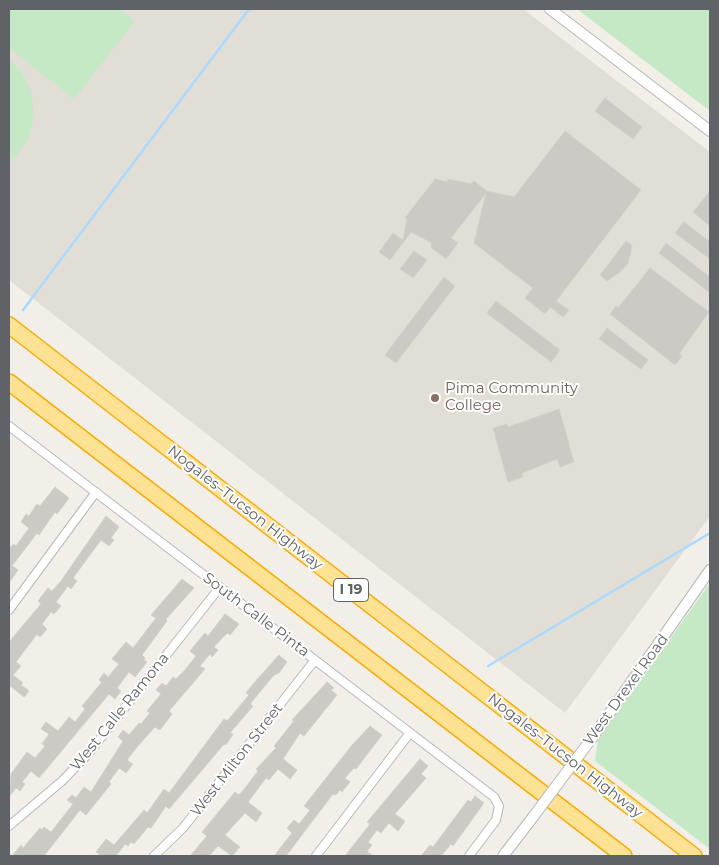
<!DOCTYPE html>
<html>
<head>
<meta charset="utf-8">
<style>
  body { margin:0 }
  #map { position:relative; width:719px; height:865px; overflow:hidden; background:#f1efe8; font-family:Montserrat,sans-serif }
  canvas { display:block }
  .frame { position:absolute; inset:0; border:10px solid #5f6368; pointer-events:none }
</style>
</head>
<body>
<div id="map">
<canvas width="719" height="865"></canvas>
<div class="frame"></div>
</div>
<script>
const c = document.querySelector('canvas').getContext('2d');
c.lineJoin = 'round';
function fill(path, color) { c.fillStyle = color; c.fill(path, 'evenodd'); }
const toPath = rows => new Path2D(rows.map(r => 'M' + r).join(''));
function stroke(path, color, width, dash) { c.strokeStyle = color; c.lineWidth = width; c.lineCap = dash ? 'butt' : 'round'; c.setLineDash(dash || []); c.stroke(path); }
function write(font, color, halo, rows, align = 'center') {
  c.font = font + ' Montserrat,sans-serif'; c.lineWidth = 4; c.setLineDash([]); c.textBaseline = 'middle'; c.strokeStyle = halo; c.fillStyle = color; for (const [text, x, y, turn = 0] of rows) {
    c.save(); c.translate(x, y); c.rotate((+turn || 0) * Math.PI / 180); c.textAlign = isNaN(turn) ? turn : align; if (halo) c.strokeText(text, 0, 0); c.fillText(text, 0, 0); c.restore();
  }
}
fill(toPath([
  [9,9,523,9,710,152,710,516,565,713,9,280]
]), '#e1ded6');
fill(toPath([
  [9,9,119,9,135,21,74,99,9,48],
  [577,9,710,9,710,111],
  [9,59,21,71,31,91,34,114,29,137,17,155,9,162],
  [710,583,710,849,595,761,598,740]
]), '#c5e8c5');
stroke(toPath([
  [23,310,249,9],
  [488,666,710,533]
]), '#aadaff', 2.5);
const building = toPath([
  [605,98,642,127,633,139,595,111,605,98],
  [565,131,641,190,556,301,569,310,563,317,550,307,545,314,525,298,533,288,474,243,486,193,451,238,458,243,446,259,431,247,432,243,411,232,390,260,379,252,393,233,403,240,407,219,405,218,435,179,447,182,448,179,471,184,474,181,487,191,514,197,565,131],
  [710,191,710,226,693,212,710,191],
  [684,222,710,242,710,259,675,233,684,222],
  [626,241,632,246,628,263,620,272,607,281,600,275,626,241],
  [666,243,710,277,710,293,659,253,666,243],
  [414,251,427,260,413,278,400,269,414,251],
  [650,268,709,312,679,354,682,356,675,365,610,314,616,306,618,308,650,268],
  [444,277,455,286,396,363,385,355,444,277],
  [496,301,560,350,551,362,487,313,496,301],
  [607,328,648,360,641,369,599,339,607,328],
  [559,409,574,462,560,467,557,459,522,473,523,477,508,482,493,428,507,424,508,427,559,409],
  [55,487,69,498,57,514,55,512,39,535,37,533,12,566,18,570,9,583,9,548,14,544,16,546,29,528,21,522,26,514,29,516,37,504,40,506,55,487],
  [106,516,119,527,111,538,114,540,109,546,101,540,73,578,77,581,71,589,68,586,56,602,61,606,54,614,51,612,42,624,47,629,40,637,37,634,16,662,21,666,13,675,23,683,21,685,29,691,24,697,9,685,9,642,41,604,38,601,48,588,52,591,61,581,106,516],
  [182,579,194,588,166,619,167,621,142,655,145,658,144,660,147,662,135,677,129,672,117,688,121,691,115,699,109,694,39,778,31,771,22,782,25,784,20,791,16,788,9,797,11,774,27,752,35,758,45,746,42,744,49,734,41,729,46,722,58,731,69,717,75,722,85,709,82,706,102,682,99,680,104,673,108,677,119,664,112,659,126,642,133,648,156,618,151,615,182,579],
  [225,614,239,624,230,635,228,633,223,637,214,647,218,650,212,657,210,654,200,666,205,669,169,711,172,714,160,730,155,727,137,747,127,760,133,764,126,773,119,768,109,782,111,784,86,815,80,810,44,856,12,856,21,845,23,848,40,828,42,830,44,827,51,832,73,804,67,800,72,795,76,798,84,787,91,792,123,741,118,737,123,730,129,735,139,723,141,724,150,713,147,711,161,694,156,690,162,683,166,686,173,677,176,679,185,670,196,656,190,651,205,633,208,636,225,614],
  [279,655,287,662,279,673,274,675,250,704,253,706,230,733,233,734,226,745,224,744,209,762,169,809,166,806,151,828,148,827,134,844,131,842,128,846,125,844,116,856,101,856,96,852,106,839,114,845,144,810,147,813,164,789,169,793,224,719,227,721,249,695,246,693,253,684,279,655],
  [327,682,334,688,331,690,337,695,304,736,300,733,283,759,297,770,290,779,278,769,269,780,266,778,248,802,262,813,256,822,245,813,225,835,240,847,232,856,218,846,209,856,190,856,207,836,202,832,235,792,239,795,245,788,258,771,256,769,276,748,274,746,294,721,292,720,327,682],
  [370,726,382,735,356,769,354,768,345,778,350,782,342,792,340,790,336,795,333,794,286,856,274,856,292,833,287,828,294,820,299,824,310,810,304,806,353,744,370,726],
  [420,759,428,766,421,774,426,778,395,814,405,821,398,831,389,823,381,833,377,830,368,842,372,845,367,851,373,856,345,856,370,824,367,822,420,759],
  [475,796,484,803,453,846,451,844,441,856,421,856,430,845,433,847,468,800,471,802,475,796]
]);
fill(building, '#cccac5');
stroke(building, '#d6d1c6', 1);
const minor = toPath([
  [9,426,494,797,499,806,496,820,469,856],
  [9,610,96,492],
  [9,826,62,781,89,753,220,587],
  [154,856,183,828,315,660],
  [316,856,409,734]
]);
const tertiary = toPath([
  [550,9,710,131],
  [592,738,710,570],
  [503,856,533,817]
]);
const motorway = toPath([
  [9,325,694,856],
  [9,382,624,856]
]);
stroke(minor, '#b5b8bc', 10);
stroke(tertiary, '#b5b8bc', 12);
stroke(motorway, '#f9ab00', 18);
stroke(minor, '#fff', 8);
stroke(tertiary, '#fff', 10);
stroke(motorway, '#fde293', 15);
const tertiaryBridge = toPath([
  [533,817,592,738]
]);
stroke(tertiaryBridge, '#b5b8bc', 12, []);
stroke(tertiaryBridge, '#fff', 10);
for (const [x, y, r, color] of [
  [435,398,5,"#8d6e63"]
]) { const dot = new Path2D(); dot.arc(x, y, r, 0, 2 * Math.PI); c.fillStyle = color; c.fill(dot); stroke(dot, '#fff', 2); }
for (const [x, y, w] of [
  [351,590,35]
]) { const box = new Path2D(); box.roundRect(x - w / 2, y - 11.5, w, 23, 4); c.fillStyle = '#fff'; c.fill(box); stroke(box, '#5f6368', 1); }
write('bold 14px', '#5f6368', null, [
  ["I 19",351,590]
]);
write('15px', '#785e54', '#fff', [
  ["Pima Community",445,389],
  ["College",445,406]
], 'left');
write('15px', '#5f6368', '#fff', [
  ["Nogales–Tucson Highway",245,508,38],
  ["South Calle Pinta",256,615,37],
  ["West Drexel Road",626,690,-54],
  ["West Calle Ramona",120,712,-51],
  ["Nogales–Tucson Highway",565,756,38],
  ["West Milton Street",237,760,-52]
]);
</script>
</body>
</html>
